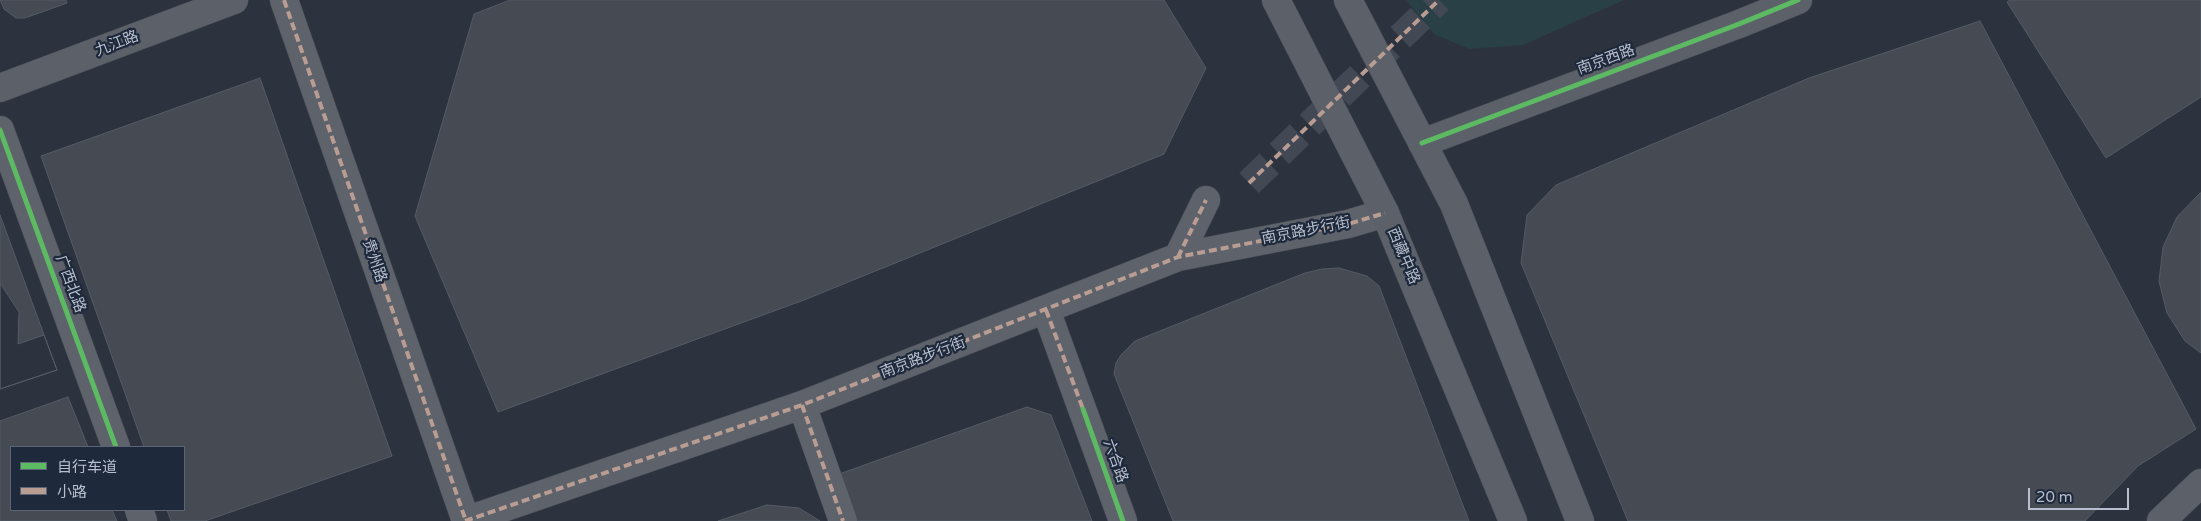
<!DOCTYPE html>
<html>
<head>
<meta charset="utf-8">
<style>
  body { margin:0 }
  #map { position:relative; width:2201px; height:521px; overflow:hidden; background:#2d333e; font-family:"Varela Round","Noto Sans SC",sans-serif }
  canvas { display:block }
  .legend { position:absolute; left:10px; top:446px; width:175px; height:65px; box-sizing:border-box; background:#1e293b; border:1px solid #5b6576; margin:0; padding:6px 9px; list-style:none; font-size:15px; color:#b7bfce }
  .legend li { display:flex; align-items:center; gap:10px; height:25px }
  .legend b { width:25px; border:1px solid #5b6576 }
  .scale { position:absolute; left:2028px; top:488px; width:101px; height:22px; box-sizing:border-box; border:2px solid #b7bfce; border-top:0; padding-left:6px; font-size:15px; line-height:18px; white-space:nowrap; color:#b7bfce; -webkit-text-stroke:4px #1e293b; paint-order:stroke }
</style>
</head>
<body>
<div id="map">
<canvas width="2201" height="521"></canvas>
<ul class="legend">
<li><b style="height:6px;background:#5cba63"></b>自行车道</li>
<li><b style="height:6px;background:#b99d93"></b>小路</li>
</ul>
<div class="scale">20 m</div>
</div>
<script>
const c = document.querySelector('canvas').getContext('2d');
c.lineJoin = 'round';
function fill(path, color) { c.fillStyle = color; c.fill(path, 'evenodd'); }
const toPath = rows => new Path2D(rows.map(r => 'M' + r).join(''));
function stroke(path, color, width, dash) { c.strokeStyle = color; c.lineWidth = width; c.lineCap = dash ? 'butt' : 'round'; c.setLineDash(dash || []); c.stroke(path); }
function write(font, color, halo, rows, align = 'center') {
  c.font = font + ' "Varela Round","Noto Sans SC",sans-serif'; c.lineWidth = 4.5; c.setLineDash([]); c.textBaseline = 'middle'; c.strokeStyle = halo; c.fillStyle = color; for (const [text, x, y, turn = 0] of rows) {
    c.save(); c.translate(x, y); c.rotate((+turn || 0) * Math.PI / 180); c.textAlign = isNaN(turn) ? turn : align; if (halo) c.strokeText(text, 0, 0); c.fillText(text, 0, 0); c.restore();
  }
}
fill(toPath([
  [1406,0,1624,0,1523,45,1469,49,1434,34]
]), '#284046');
const building = toPath([
  [0,0,66,0,67,3,25,18,16,18,4,9,0,0],
  [510,0,1164,0,1206,68,1164,154,804,300,498,412,415,216,474,14,510,0],
  [2010,0,2201,0,2201,97,2106,158,2007,2,2010,0],
  [1980,21,2196,429,2138,466,2085,521,1628,521,1521,263,1527,215,1556,185,1809,78,1980,21],
  [260,78,392,456,205,521,171,521,167,510,184,510,184,447,144,447,41,156,260,78],
  [2200,193,2201,193,2201,353,2185,341,2167,313,2159,281,2163,247,2177,217,2200,193],
  [0,215,57,370,0,389,0,215],
  [1339,268,1367,276,1379,286,1469,521,1173,521,1114,374,1116,363,1121,355,1135,341,1305,273,1322,269,1339,268],
  [0,283,19,312,18,344,44,335,57,370,0,389,0,283],
  [68,397,88,447,11,447,11,510,112,510,117,521,0,521,0,421,68,397],
  [1027,407,1051,415,1092,521,843,521,828,478,1027,407],
  [767,505,799,508,820,521,718,521,767,505]
]);
fill(building, '#454a53');
stroke(building, '#555b65', 1);
stroke(toPath([
  [1249,183,1439,0]
]), '#424854', 28, [28, 14]);
const street = toPath([
  [284,0,466,521],
  [0,130,116,447],
  [1178,257,1206,200],
  [1046,310,1123,521],
  [802,405,843,521],
  [139,510,143,521],
  [465,521,802,405,1178,257,1348,224,1385,213]
]);
const secondary = toPath([
  [1276,0,1385,213,1513,521],
  [1348,0,1454,204,1580,521],
  [0,88,234,0],
  [1422,143,1739,24,1798,0],
  [2161,521,2201,483]
]);
stroke(street, '#4a4e57', 29);
stroke(secondary, '#4a4e57', 29);
stroke(street, '#5e626b', 28);
stroke(secondary, '#5c6169', 28);
stroke(toPath([
  [284,0,466,521],
  [1249,183,1439,0],
  [1178,257,1206,200],
  [1046,310,1083,409],
  [802,405,843,521],
  [465,521,802,405,1178,257,1348,224,1385,213]
]), '#b99d93', 4, [8, 4]);
stroke(toPath([
  [0,130,116,447],
  [1422,143,1739,24,1798,0],
  [1083,409,1123,521]
]), '#5cba63', 5);
write('15px', '#b7bfce', '#1e293b', [
  ["九江路",117,44,-21],
  ["南京西路",1606,60,-20],
  ["南京路步行街",1306,231,-11],
  ["西藏中路",1403,256,67],
  ["贵州路",374,261,71],
  ["广西北路",70,284,70],
  ["南京路步行街",923,358,-21],
  ["六合路",1115,461,70]
]);
</script>
</body>
</html>
